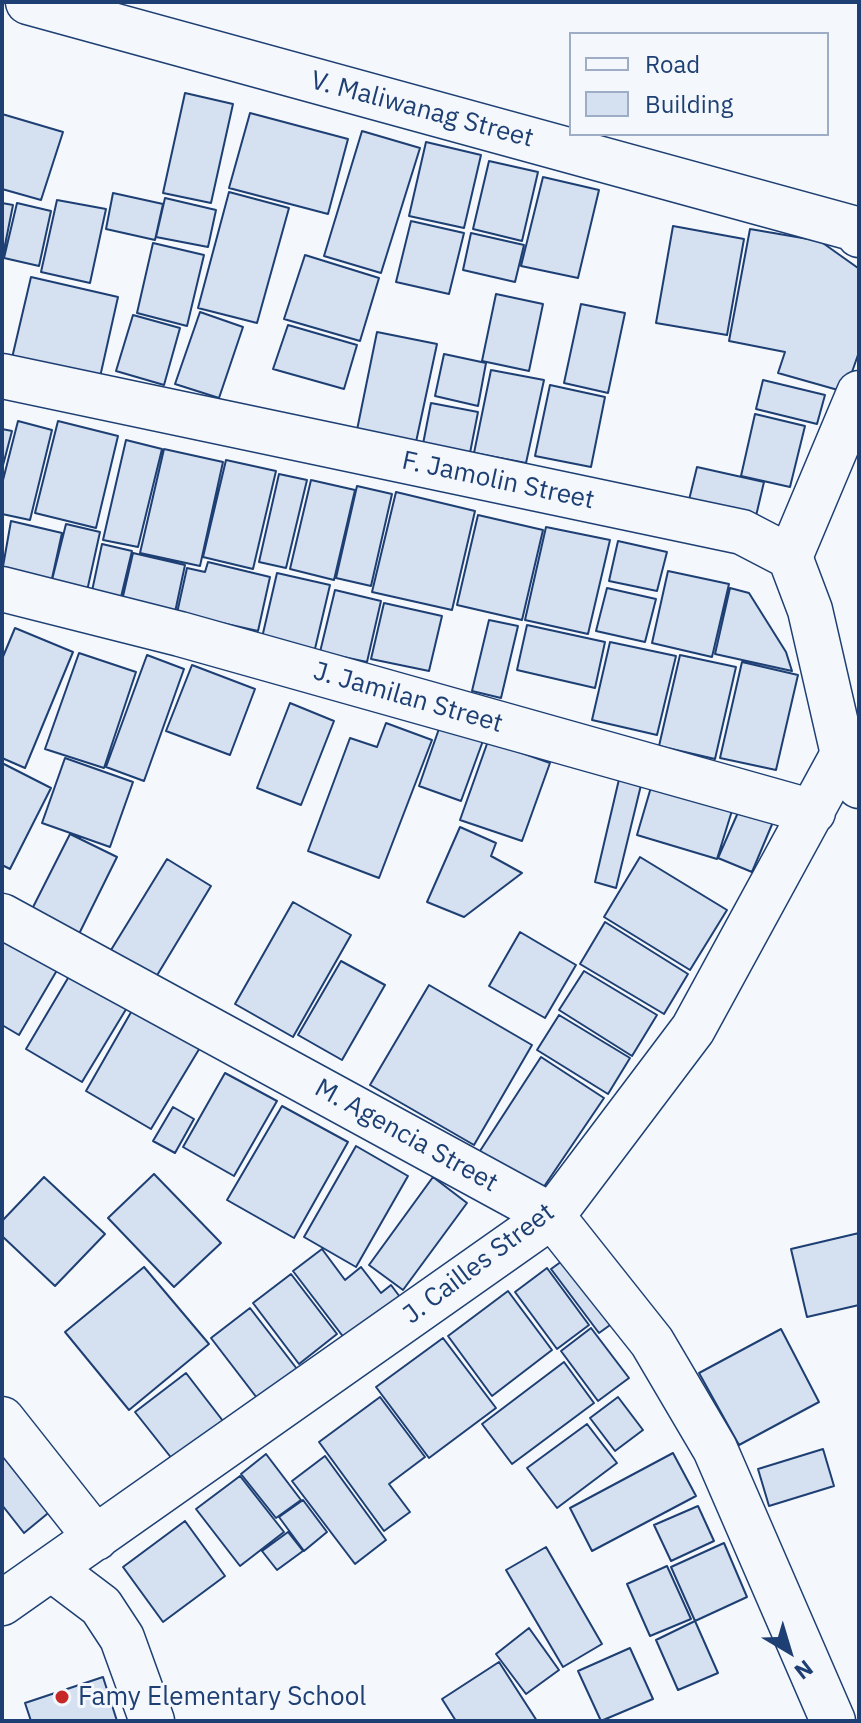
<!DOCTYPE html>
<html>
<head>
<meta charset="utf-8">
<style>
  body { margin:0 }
  #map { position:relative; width:861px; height:1723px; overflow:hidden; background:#f4f7fb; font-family:"IBM Plex Sans",sans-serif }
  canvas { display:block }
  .frame { position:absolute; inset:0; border:4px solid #1d3f73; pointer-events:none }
  .legend { position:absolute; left:569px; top:32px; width:260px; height:104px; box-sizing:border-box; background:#f4f7fb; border:2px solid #9eadc5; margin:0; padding:10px 14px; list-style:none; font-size:24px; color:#1d3f73 }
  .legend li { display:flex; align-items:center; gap:16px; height:40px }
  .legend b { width:40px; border:2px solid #9eadc5 }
  .north { position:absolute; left:749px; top:1611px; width:80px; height:80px; -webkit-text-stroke:6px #f4f7fb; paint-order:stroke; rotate:142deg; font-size:22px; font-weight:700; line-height:32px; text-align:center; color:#1d3f73 }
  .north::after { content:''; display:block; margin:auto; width:28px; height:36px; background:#1d3f73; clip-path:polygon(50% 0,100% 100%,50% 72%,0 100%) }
</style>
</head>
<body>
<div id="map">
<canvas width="861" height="1723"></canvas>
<div class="frame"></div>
<ul class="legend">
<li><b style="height:10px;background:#f4f7fb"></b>Road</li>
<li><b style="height:22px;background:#d5e0f0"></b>Building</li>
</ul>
<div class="north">N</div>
</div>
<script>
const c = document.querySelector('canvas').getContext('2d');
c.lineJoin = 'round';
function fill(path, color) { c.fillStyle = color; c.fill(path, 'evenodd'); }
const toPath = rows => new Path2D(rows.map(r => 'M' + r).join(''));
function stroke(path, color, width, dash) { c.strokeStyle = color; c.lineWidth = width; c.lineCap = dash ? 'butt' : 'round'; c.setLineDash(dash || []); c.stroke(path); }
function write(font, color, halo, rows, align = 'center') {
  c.font = font + ' "IBM Plex Sans",sans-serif'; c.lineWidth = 6; c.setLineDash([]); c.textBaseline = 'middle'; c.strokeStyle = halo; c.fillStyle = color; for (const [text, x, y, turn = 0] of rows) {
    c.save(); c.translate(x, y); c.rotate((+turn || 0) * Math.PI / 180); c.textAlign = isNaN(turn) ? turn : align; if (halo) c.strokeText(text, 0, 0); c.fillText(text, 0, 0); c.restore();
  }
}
const building = toPath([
  [185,93,233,104,211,203,163,193,185,93],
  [250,113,348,139,328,214,229,188,250,113],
  [2,114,63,132,41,200,2,189,2,114],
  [362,131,420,148,381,273,324,256,362,131],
  [426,142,481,155,464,228,409,216,426,142],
  [489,161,538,172,522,241,473,229,489,161],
  [543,177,599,190,578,278,521,266,543,177],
  [229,192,289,208,257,323,198,308,229,192],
  [113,193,163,204,155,240,106,229,113,193],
  [165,198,216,210,208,247,156,237,165,198],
  [57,200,106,209,90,283,41,272,57,200],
  [2,203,13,205,2,260,2,203],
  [17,203,51,211,39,266,4,258,17,203],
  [411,221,464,233,449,294,396,282,411,221],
  [673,226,744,239,727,335,656,323,673,226],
  [750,229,820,241,858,268,859,352,845,392,778,373,785,352,729,341,750,229],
  [471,233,524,245,515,282,463,270,471,233],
  [153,243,204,255,187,326,137,313,153,243],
  [305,255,379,278,360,341,284,319,305,255],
  [31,277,118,297,100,377,12,358,31,277],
  [496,294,543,304,529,371,482,361,496,294],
  [581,304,625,313,608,393,564,383,581,304],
  [200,312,243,327,219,398,175,384,200,312],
  [133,315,180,328,164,385,116,371,133,315],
  [288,325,357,345,344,389,273,369,288,325],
  [377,332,437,344,416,442,357,430,377,332],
  [444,354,486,363,478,406,435,396,444,354],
  [491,370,544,380,526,463,474,453,491,370],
  [763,380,825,395,817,424,756,409,763,380],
  [550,385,605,397,591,467,535,456,550,385],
  [431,403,478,412,470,453,423,444,431,403],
  [755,414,805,426,790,487,741,476,755,414],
  [18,421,52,430,30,520,2,514,2,484,18,421],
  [58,421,118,436,96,528,35,513,58,421],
  [2,429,12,431,2,469,2,429],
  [126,440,162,449,138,547,103,540,126,440],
  [164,449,223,462,200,566,140,553,164,449],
  [226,460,276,471,253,569,203,557,226,460],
  [697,467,764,482,756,516,689,500,697,467],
  [279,474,307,480,286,568,259,562,279,474],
  [311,480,355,490,334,580,290,569,311,480],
  [357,486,392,494,371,586,336,578,357,486],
  [396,492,475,511,452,610,372,592,396,492],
  [478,515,543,530,522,620,457,605,478,515],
  [11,521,62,533,51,583,2,572,11,521],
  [66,524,100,532,87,591,51,584,66,524],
  [546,527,610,540,588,634,525,620,546,527],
  [618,541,667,552,657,591,609,581,618,541],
  [102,544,132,551,121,597,92,591,102,544],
  [133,553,185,565,174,617,121,605,133,553],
  [208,562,270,577,258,631,177,613,187,568,205,572,208,562],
  [668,571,729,584,712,657,652,643,668,571],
  [277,573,330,585,314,653,261,642,277,573],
  [607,588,656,599,645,642,596,631,607,588],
  [730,588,749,593,786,652,792,671,715,654,730,588],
  [335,590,381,601,367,662,320,652,335,590],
  [384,603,442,616,429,671,371,659,384,603],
  [489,620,518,626,501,698,472,691,489,620],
  [527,625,605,642,595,688,517,670,527,625],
  [15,628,73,652,25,768,2,758,2,659,15,628],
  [610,642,676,656,657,735,592,720,610,642],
  [79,653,136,672,104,768,45,749,79,653],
  [147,655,184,669,144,781,106,767,147,655],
  [680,655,736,667,715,759,659,746,680,655],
  [742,662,798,675,776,770,720,758,742,662],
  [192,665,255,689,230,755,166,731,192,665],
  [290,703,334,721,301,805,257,788,290,703],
  [386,723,432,740,379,878,308,851,350,738,377,747,386,723],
  [441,723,484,738,461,801,419,786,441,723],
  [488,741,550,763,522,841,460,820,488,741],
  [65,758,133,782,110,847,42,823,65,758],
  [2,763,51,788,10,869,2,865,2,763],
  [620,775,642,781,616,888,595,882,620,775],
  [654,777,735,801,717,859,637,835,654,777],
  [740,808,773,822,752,872,718,858,740,808],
  [460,827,496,843,491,856,522,873,464,917,427,902,460,827],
  [70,834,117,857,74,944,26,921,70,834],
  [640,857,727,910,690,970,604,917,640,857],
  [167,859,211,886,156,977,111,950,167,859],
  [293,902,351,935,293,1037,235,1004,293,902],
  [605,922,688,974,664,1014,580,964,605,922],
  [2,924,63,960,19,1035,2,1025,2,924],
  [520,932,576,965,545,1018,489,986,520,932],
  [341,961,385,985,342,1060,298,1035,341,961],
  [584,971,657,1015,632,1056,559,1010,584,971],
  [71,973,128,1006,82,1082,26,1049,71,973],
  [429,985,532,1045,474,1145,370,1085,429,985],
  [134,1007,201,1046,151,1129,86,1091,134,1007],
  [559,1015,630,1058,608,1094,537,1050,559,1015],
  [541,1057,604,1098,539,1194,478,1154,541,1057],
  [225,1073,277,1101,234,1176,183,1147,225,1073],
  [282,1106,348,1142,294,1238,227,1200,282,1106],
  [173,1107,194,1119,175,1153,153,1141,173,1107],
  [356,1146,408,1176,356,1267,304,1237,356,1146],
  [154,1174,221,1243,174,1287,108,1218,154,1174],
  [44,1177,105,1234,55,1286,2,1236,2,1221,44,1177],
  [433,1177,467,1203,403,1290,369,1265,433,1177],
  [859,1233,859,1305,807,1317,791,1249,859,1233],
  [322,1249,345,1280,361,1267,381,1293,391,1285,403,1301,348,1343,293,1271,322,1249],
  [576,1251,624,1315,599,1333,551,1269,576,1251],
  [144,1267,209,1344,129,1410,65,1332,144,1267],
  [547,1268,589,1325,557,1349,515,1292,547,1268],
  [291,1274,337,1334,299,1364,253,1303,291,1274],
  [508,1291,552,1350,492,1396,448,1336,508,1291],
  [250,1308,297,1369,257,1398,211,1338,250,1308],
  [591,1328,629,1378,598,1401,561,1351,591,1328],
  [781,1329,819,1402,739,1445,699,1373,781,1329],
  [443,1338,496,1408,429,1458,376,1387,443,1338],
  [564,1362,594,1403,512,1464,482,1424,564,1362],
  [186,1373,223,1421,173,1460,135,1412,186,1373],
  [380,1397,425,1457,389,1484,410,1512,384,1531,319,1442,380,1397],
  [618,1397,643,1430,615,1451,590,1418,618,1397],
  [587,1424,617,1463,557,1508,527,1468,587,1424],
  [2,1434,58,1505,24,1533,2,1505,2,1434],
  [823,1449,834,1486,769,1506,758,1469,823,1449],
  [673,1453,696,1496,592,1551,570,1508,673,1453],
  [266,1454,301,1500,276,1518,241,1474,266,1454],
  [325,1456,386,1540,355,1564,292,1481,325,1456],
  [240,1476,284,1532,240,1566,196,1509,240,1476],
  [303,1500,327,1532,304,1551,279,1517,303,1500],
  [698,1506,714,1541,671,1561,654,1525,698,1506],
  [185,1521,225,1576,163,1622,123,1567,185,1521],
  [288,1532,303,1551,277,1570,262,1551,288,1532],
  [724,1543,747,1597,695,1621,671,1567,724,1543],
  [546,1547,602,1644,563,1667,506,1570,546,1547],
  [667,1566,691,1619,650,1636,627,1584,667,1566],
  [695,1621,718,1673,678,1690,656,1640,695,1621],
  [529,1628,559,1670,526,1694,496,1654,529,1628],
  [630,1648,653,1699,601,1721,578,1671,630,1648],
  [499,1662,537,1721,456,1721,442,1699,499,1662],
  [103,1677,117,1721,31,1721,25,1703,103,1677]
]);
fill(building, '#d5e0f0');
stroke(building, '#1d3f73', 2);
const minor = toPath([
  [28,2,856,229,859,235],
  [790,557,859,393],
  [2,589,180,634,813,812],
  [2,916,552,1216,652,1342,715,1449,833,1721],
  [2,1419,96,1538],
  [52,1569,101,1606,122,1638,152,1721],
  [2,1603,552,1216,693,1029,843,754]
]);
const tertiary = toPath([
  [2,376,742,532,790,557,810,610,843,754,859,786]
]);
stroke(minor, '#1d3f73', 47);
stroke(tertiary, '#1d3f73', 47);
stroke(minor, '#f4f7fb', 44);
stroke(tertiary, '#f4f7fb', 44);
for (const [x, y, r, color] of [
  [62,1697,8,"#c62828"]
]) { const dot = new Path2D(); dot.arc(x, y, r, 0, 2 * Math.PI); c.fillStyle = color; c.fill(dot); stroke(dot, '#f4f7fb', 3); }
write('26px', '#1d3f73', '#f4f7fb', [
  ["V. Maliwanag Street",422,110,15],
  ["F. Jamolin Street",498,481,12],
  ["J. Jamilan Street",408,698,16],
  ["M. Agencia Street",406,1136,29],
  ["J. Cailles Street",479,1264,-37]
]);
write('26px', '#1d3f73', '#f4f7fb', [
  ["Famy Elementary School",78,1697]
], 'left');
</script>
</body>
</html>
